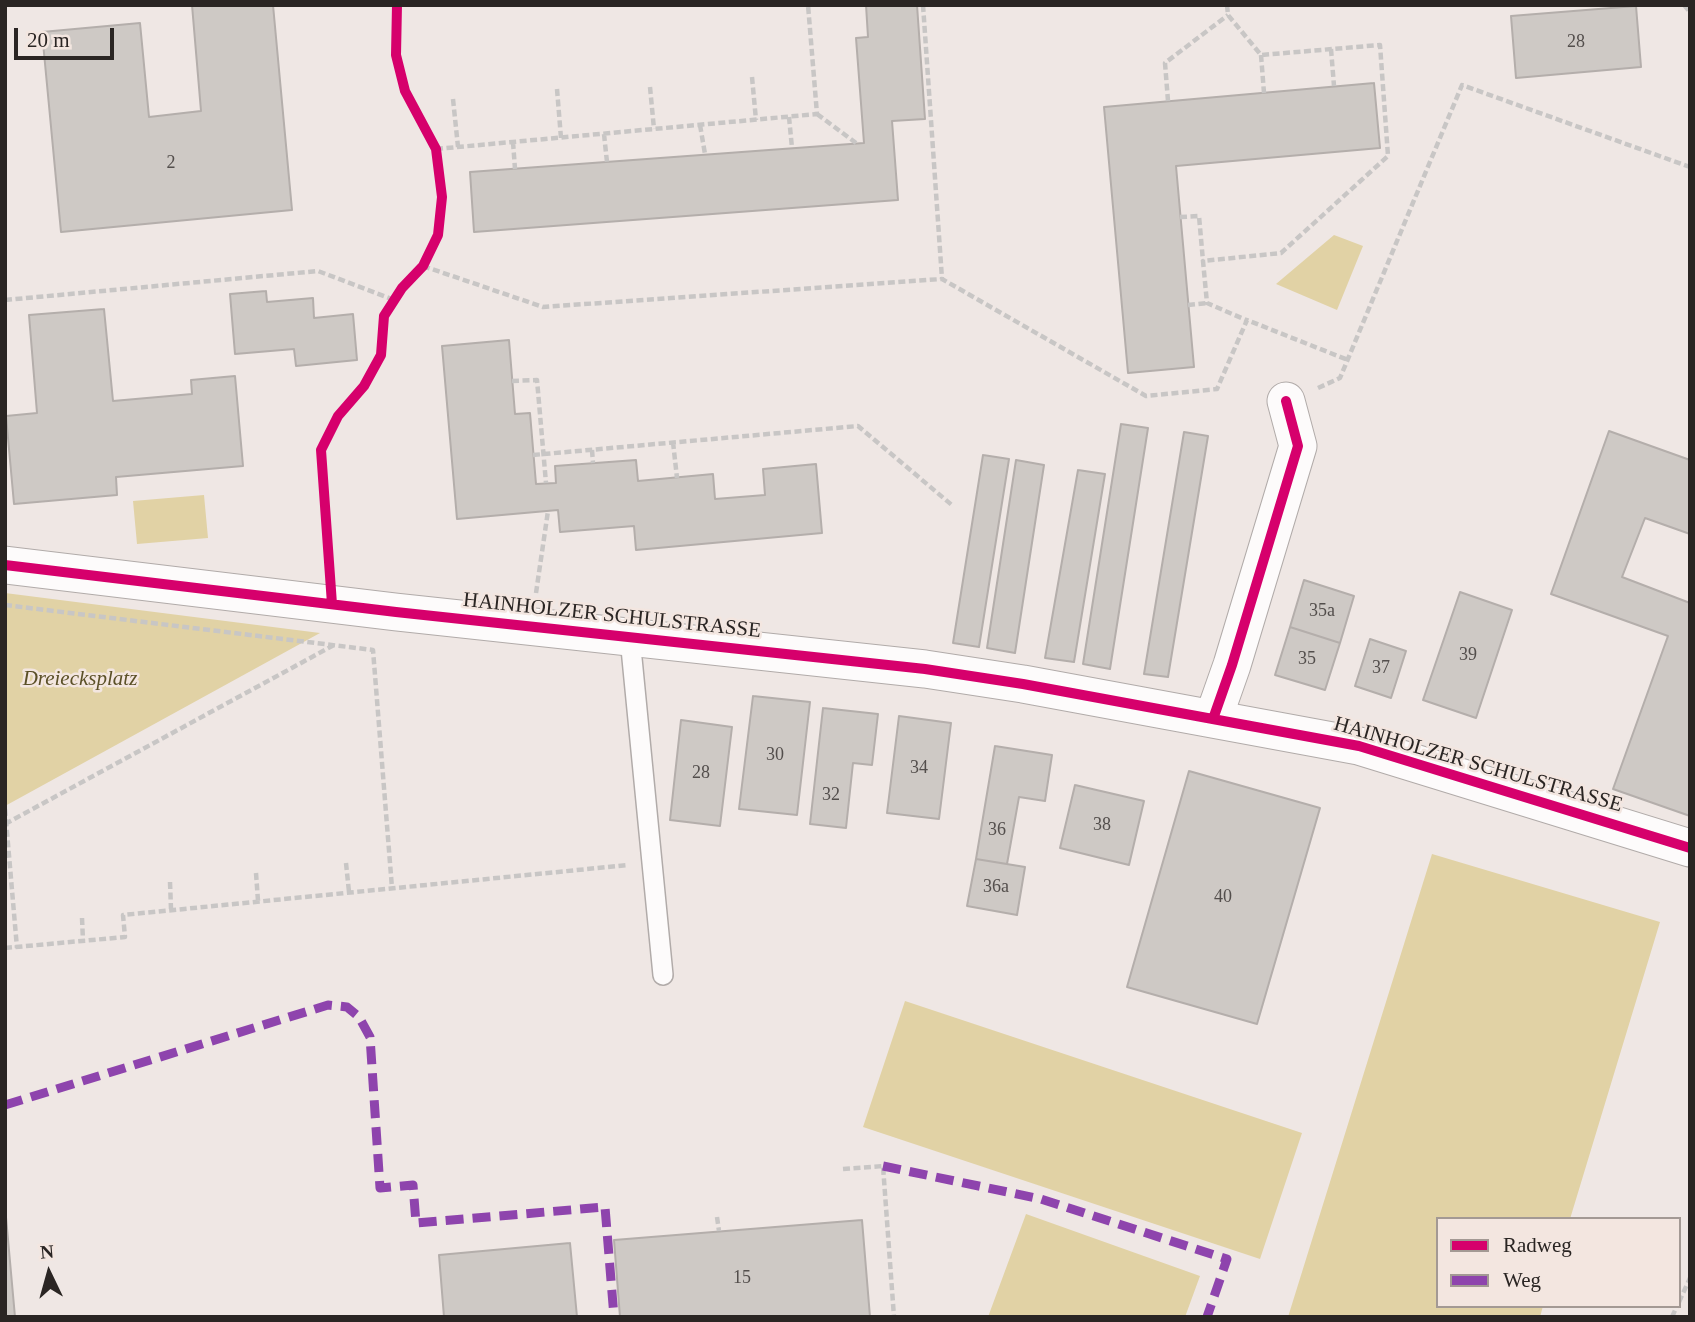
<!DOCTYPE html>
<html>
<head>
<meta charset="utf-8">
<style>
  body { margin:0 }
  #map { position:relative; width:1695px; height:1322px; overflow:hidden; background:#efe7e4; font-family:"Times New Roman",serif }
  canvas { display:block }
  .frame { position:absolute; inset:0; border:7px solid #2a2523; pointer-events:none }
  .legend { position:absolute; left:1436px; top:1217px; width:245px; height:91px; box-sizing:border-box; background:#f3e6e0; border:2px solid #a39994; margin:0; padding:9px 12px; list-style:none; font-size:21px; color:#2a2523 }
  .legend li { display:flex; align-items:center; gap:14px; height:35px }
  .legend b { width:35px; border:2px solid #a39994 }
  .north { position:absolute; left:14px; top:1238px; width:70px; height:70px; -webkit-text-stroke:5px #f3e6e0; paint-order:stroke; rotate:355deg; font-size:19px; font-weight:700; line-height:28px; text-align:center; color:#2a2523 }
  .north::after { content:''; display:block; margin:auto; width:24px; height:32px; background:#2a2523; clip-path:polygon(50% 0,100% 100%,50% 72%,0 100%) }
  .scale { position:absolute; left:14px; top:28px; width:100px; height:32px; box-sizing:border-box; border:4px solid #2a2523; border-top:0; padding-left:9px; font-size:21px; line-height:24px; white-space:nowrap; color:#2a2523; -webkit-text-stroke:5px #f3e6e0; paint-order:stroke }
</style>
</head>
<body>
<div id="map">
<canvas width="1695" height="1322"></canvas>
<div class="frame"></div>
<ul class="legend">
<li><b style="height:9px;background:#d6006c"></b>Radweg</li>
<li><b style="height:9px;background:#8e44ad"></b>Weg</li>
</ul>
<div class="north">N</div>
<div class="scale">20 m</div>
</div>
<script>
const c = document.querySelector('canvas').getContext('2d');
c.lineJoin = 'round';
function fill(path, color) { c.fillStyle = color; c.fill(path, 'evenodd'); }
const toPath = rows => new Path2D(rows.map(r => 'M' + r).join(''));
function stroke(path, color, width, dash) { c.strokeStyle = color; c.lineWidth = width; c.lineCap = dash ? 'butt' : 'round'; c.setLineDash(dash || []); c.stroke(path); }
function write(font, color, halo, rows, align = 'center') {
  c.font = font + ' "Times New Roman",serif'; c.lineWidth = 5; c.setLineDash([]); c.textBaseline = 'middle'; c.strokeStyle = halo; c.fillStyle = color; for (const [text, x, y, turn = 0] of rows) {
    c.save(); c.translate(x, y); c.rotate((+turn || 0) * Math.PI / 180); c.textAlign = isNaN(turn) ? turn : align; if (halo) c.strokeText(text, 0, 0); c.fillText(text, 0, 0); c.restore();
  }
}
fill(toPath([
  [1334,235,1363,246,1337,310,1276,284],
  [204,495,208,538,137,544,133,501],
  [5,593,320,633,5,806],
  [1432,854,1660,922,1570,1219,1438,1219,1438,1306,1543,1306,1540,1317,1288,1317],
  [905,1001,1302,1133,1260,1259,863,1127],
  [1026,1214,1200,1276,1185,1317,988,1317]
]), '#e1d2a5');
const building = toPath([
  [192,5,273,5,292,210,61,232,42,32,140,23,149,117,201,111,192,5],
  [866,5,917,5,925,119,892,121,898,200,474,232,470,172,864,143,856,38,868,37,866,5],
  [1636,6,1641,67,1516,78,1511,16,1636,6],
  [1374,83,1380,148,1176,166,1194,367,1128,373,1104,107,1374,83],
  [266,291,267,302,313,298,314,318,353,314,357,360,296,366,294,349,235,354,230,294,266,291],
  [104,309,113,401,192,394,191,380,235,376,243,466,116,477,117,495,14,504,6,416,37,413,29,315,104,309],
  [509,340,515,414,530,413,536,484,556,483,555,466,636,460,638,481,713,474,715,499,765,495,763,469,816,464,822,533,636,550,634,526,560,532,558,510,457,519,442,346,509,340],
  [1121,424,1148,428,1110,669,1083,664,1121,424],
  [1609,431,1690,460,1690,534,1645,518,1622,577,1690,603,1690,816,1613,789,1668,636,1551,594,1609,431],
  [1184,432,1208,436,1168,677,1144,674,1184,432],
  [983,455,1009,459,979,647,953,643,983,455],
  [1016,460,1044,465,1015,653,987,648,1016,460],
  [1078,470,1105,474,1074,662,1045,658,1078,470],
  [1304,580,1354,596,1340,643,1290,627,1304,580],
  [1460,592,1512,610,1476,718,1423,700,1460,592],
  [1290,627,1340,643,1325,690,1275,675,1290,627],
  [1370,639,1406,651,1391,698,1355,686,1370,639],
  [753,696,810,702,797,815,739,809,753,696],
  [823,708,878,714,872,765,853,763,846,828,810,824,823,708],
  [899,716,951,723,939,819,887,813,899,716],
  [681,720,732,727,720,826,670,820,681,720],
  [995,746,1052,755,1045,801,1019,797,1007,864,976,859,995,746],
  [1189,771,1320,808,1257,1024,1127,987,1189,771],
  [1075,785,1144,801,1129,865,1060,848,1075,785],
  [976,859,1025,867,1017,915,967,906,976,859],
  [5,1206,6,1217,15,1317,5,1317,5,1206],
  [862,1220,870,1317,620,1317,614,1240,862,1220],
  [570,1243,577,1317,444,1317,439,1255,570,1243]
]);
fill(building, '#cec9c5');
stroke(building, '#b4aeab', 2);
const service = toPath([
  [630,638,663,975]
]);
const minor = toPath([
  [5,565,396,612,925,669,1023,684,1359,746,1690,848],
  [1213,719,1232,665,1298,446,1286,401]
]);
stroke(service, '#b1aba9', 22);
stroke(minor, '#b1aba9', 39);
stroke(toPath([
  [923,5,942,279],
  [1227,5,1228,15,1261,55,1380,45,1388,156,1281,253,1203,261,1207,303,1246,320],
  [1684,5,1690,12],
  [1331,49,1334,86],
  [1261,55,1264,93],
  [752,77,756,120],
  [650,87,654,129],
  [557,89,561,138],
  [453,99,458,147],
  [1168,101,1165,63,1228,15],
  [817,114,856,143],
  [789,117,792,148],
  [700,125,705,154],
  [604,134,607,162],
  [513,142,515,169],
  [436,149,817,114,808,5],
  [1180,217,1199,216,1203,261],
  [423,266,543,307,942,279,1146,396,1217,389,1247,320,1348,360],
  [5,300,318,271,394,300],
  [1188,305,1207,303],
  [512,381,537,380,546,483],
  [1318,388,1340,378,1462,85,1690,167],
  [673,442,677,478],
  [592,450,593,463],
  [533,455,858,426,953,506],
  [536,593,548,511],
  [5,605,373,650,392,888],
  [5,809,17,948],
  [5,824,334,645],
  [346,863,349,892],
  [256,873,258,901],
  [170,882,171,909],
  [82,918,83,941],
  [5,948,125,937,123,915,628,865],
  [843,1169,883,1166,894,1317],
  [717,1217,719,1231],
  [1679,1302,1690,1278],
  [1672,1317,1677,1306]
]), '#c8c6c5', 4.5, [7, 3.5]);
stroke(service, '#fdfbfb', 19);
stroke(minor, '#fdfbfb', 37);
stroke(toPath([
  [5,1105,328,1005,347,1007,359,1017,370,1037,380,1188,413,1185,416,1223,605,1207,614,1317],
  [883,1166,1041,1199,1227,1259,1207,1317]
]), '#8e44ad', 9, [18, 9]);
stroke(toPath([
  [5,565,396,612,925,669,1023,684,1359,746,1690,848],
  [332,604,321,450,338,416,364,386,381,355,384,316,402,288,423,266,438,235,442,197,436,149,405,91,396,55,397,5],
  [1213,719,1232,665,1298,446,1286,401]
]), '#d6006c', 10);
write('18px', '#534e4c', null, [
  ["28",1576,42],
  ["2",171,163],
  ["35a",1322,611],
  ["39",1468,655],
  ["35",1307,659],
  ["37",1381,668],
  ["30",775,755],
  ["34",919,768],
  ["28",701,773],
  ["32",831,795],
  ["38",1102,825],
  ["36",997,830],
  ["36a",996,887],
  ["40",1223,897],
  ["15",742,1278]
]);
write('21px', '#2a2523', '#f3e6e0', [
  ["HAINHOLZER SCHULSTRASSE",612,616,6],
  ["HAINHOLZER SCHULSTRASSE",1478,765,16]
]);
write('italic 21px', '#5b5027', '#f3e6e0', [
  ["Dreiecksplatz",80,679]
]);
</script>
</body>
</html>
